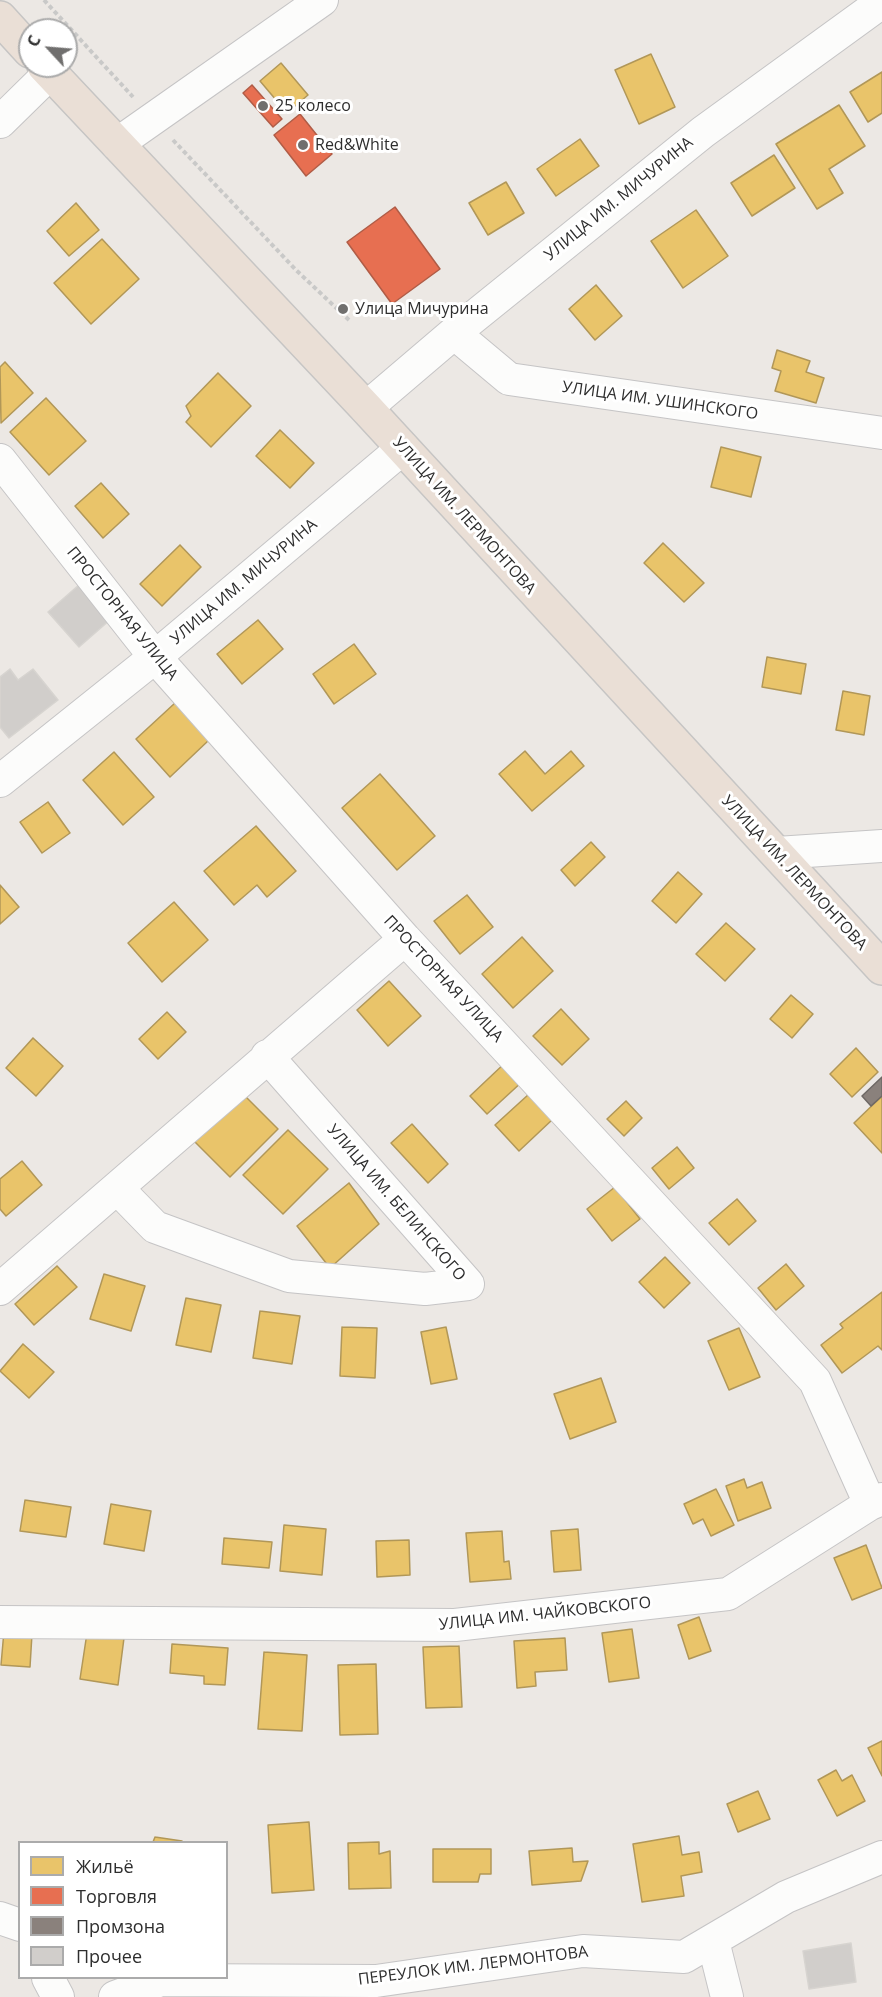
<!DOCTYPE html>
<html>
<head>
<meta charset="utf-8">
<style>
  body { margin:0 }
  #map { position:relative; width:882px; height:1997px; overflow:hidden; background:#ece8e4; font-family:"Open Sans",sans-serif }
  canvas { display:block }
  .legend { position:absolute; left:18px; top:1841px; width:210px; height:138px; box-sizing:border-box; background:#fff; border:2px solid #ababab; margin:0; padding:8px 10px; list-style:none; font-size:18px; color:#2e2e2e }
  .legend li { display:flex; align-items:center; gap:12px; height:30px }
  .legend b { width:30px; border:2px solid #ababab }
  .north { position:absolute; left:18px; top:18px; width:60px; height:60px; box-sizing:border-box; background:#fff; border:2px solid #ababab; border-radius:50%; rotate:296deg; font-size:16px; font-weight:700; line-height:24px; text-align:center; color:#2e2e2e }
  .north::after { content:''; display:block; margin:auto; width:21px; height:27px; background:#706f6e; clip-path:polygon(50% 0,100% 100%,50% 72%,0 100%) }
</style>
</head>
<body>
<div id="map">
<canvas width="882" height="1997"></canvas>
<ul class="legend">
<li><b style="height:16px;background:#e9c46a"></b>Жильё</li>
<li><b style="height:16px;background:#e76f51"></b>Торговля</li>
<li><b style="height:16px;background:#8a817c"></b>Промзона</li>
<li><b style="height:16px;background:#d1cecb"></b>Прочее</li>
</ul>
<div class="north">С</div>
</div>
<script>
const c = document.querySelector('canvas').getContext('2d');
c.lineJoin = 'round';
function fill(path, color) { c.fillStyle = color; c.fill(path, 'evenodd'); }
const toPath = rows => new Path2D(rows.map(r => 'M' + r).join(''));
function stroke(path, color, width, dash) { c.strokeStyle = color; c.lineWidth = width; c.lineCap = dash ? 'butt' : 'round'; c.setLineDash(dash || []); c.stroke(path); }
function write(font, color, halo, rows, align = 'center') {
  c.font = font + ' "Open Sans",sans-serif'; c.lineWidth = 6; c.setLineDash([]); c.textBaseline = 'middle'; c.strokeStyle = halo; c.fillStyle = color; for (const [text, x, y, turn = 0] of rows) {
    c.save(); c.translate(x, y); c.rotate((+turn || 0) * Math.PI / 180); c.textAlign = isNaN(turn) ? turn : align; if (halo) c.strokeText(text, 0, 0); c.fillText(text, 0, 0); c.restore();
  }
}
const homes = toPath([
  [651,54,675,107,639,124,615,70,651,54],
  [281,63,308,95,287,113,260,81,281,63],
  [882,72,882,113,868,122,850,92,882,72],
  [839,105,865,146,829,169,843,193,817,209,776,144,839,105],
  [580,139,599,166,556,196,537,169,580,139],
  [774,155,795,188,752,216,731,183,774,155],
  [506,182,524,213,488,235,469,203,506,182],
  [76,203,99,230,69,256,47,231,76,203],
  [696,210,728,256,683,288,651,241,696,210],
  [102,239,139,279,91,324,54,283,102,239],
  [596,285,622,316,595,340,569,309,596,285],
  [777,350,810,361,806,372,824,378,816,403,775,391,781,371,772,368,777,350],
  [5,362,33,393,1,423,0,367,5,362],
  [218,373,251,406,211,447,186,422,191,416,186,406,218,373],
  [46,398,86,441,49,475,10,432,46,398],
  [280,430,314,463,290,488,256,456,280,430],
  [721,447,761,457,751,497,711,487,721,447],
  [101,483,129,514,103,538,75,506,101,483],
  [663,543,704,583,684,602,644,563,663,543],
  [180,545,201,567,162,606,140,584,180,545],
  [258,620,283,649,242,684,217,654,258,620],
  [354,644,376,674,334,704,313,674,354,644],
  [767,657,806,664,801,694,762,687,767,657],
  [843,691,870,696,864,735,836,730,843,691],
  [175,703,209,740,170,777,136,739,175,703],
  [525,751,545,774,571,751,584,766,532,811,499,774,525,751],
  [114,752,154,797,123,825,83,780,114,752],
  [380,774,435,836,397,870,342,808,380,774],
  [48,802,70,833,42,853,20,822,48,802],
  [256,826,296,871,267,897,257,885,234,905,204,871,256,826],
  [591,842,605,857,575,886,561,870,591,842],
  [678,872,702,894,676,923,652,901,678,872],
  [0,885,19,907,0,924,0,885],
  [467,895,493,927,460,954,434,921,467,895],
  [174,902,208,940,162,982,128,943,174,902],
  [726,923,755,949,725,981,696,954,726,923],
  [522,937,553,971,513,1008,482,974,522,937],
  [389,981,421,1016,388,1046,357,1010,389,981],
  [791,995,813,1014,792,1038,770,1019,791,995],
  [561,1009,589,1039,562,1065,533,1036,561,1009],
  [167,1012,186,1032,158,1059,139,1039,167,1012],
  [33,1038,63,1066,36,1096,6,1068,33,1038],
  [856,1048,878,1072,852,1097,830,1074,856,1048],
  [507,1061,524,1080,487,1114,470,1096,507,1061],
  [240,1091,278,1129,230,1177,192,1139,240,1091],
  [529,1094,553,1119,519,1151,495,1125,529,1094],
  [882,1096,882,1153,854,1123,882,1096],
  [626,1101,642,1118,624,1136,607,1119,626,1101],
  [412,1124,448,1164,428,1183,391,1143,412,1124],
  [288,1130,328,1169,283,1214,243,1175,288,1130],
  [677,1147,694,1168,669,1189,652,1168,677,1147],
  [22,1161,42,1185,6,1216,0,1209,0,1179,22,1161],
  [349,1183,379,1224,330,1268,297,1226,349,1183],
  [615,1187,640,1219,612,1241,587,1209,615,1187],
  [737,1199,756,1221,729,1245,709,1223,737,1199],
  [665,1257,690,1283,664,1308,639,1282,665,1257],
  [786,1264,804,1286,776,1310,758,1288,786,1264],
  [57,1266,77,1287,34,1325,15,1304,57,1266],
  [104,1274,145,1286,131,1331,90,1319,104,1274],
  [882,1292,882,1350,878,1346,842,1373,821,1345,843,1328,840,1324,882,1292],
  [186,1298,221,1305,211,1352,176,1345,186,1298],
  [260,1311,300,1316,292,1364,253,1358,260,1311],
  [342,1327,377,1328,375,1378,340,1376,342,1327],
  [446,1327,457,1379,431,1384,421,1332,446,1327],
  [739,1328,760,1377,729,1390,708,1341,739,1328],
  [23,1344,54,1372,29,1398,0,1371,23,1344],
  [601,1378,616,1422,570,1439,554,1394,601,1378],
  [744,1479,747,1488,762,1482,771,1508,738,1521,726,1486,744,1479],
  [716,1489,734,1525,711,1536,703,1519,693,1524,684,1504,716,1489],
  [25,1500,71,1507,66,1537,20,1531,25,1500],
  [111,1504,151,1511,144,1551,104,1544,111,1504],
  [284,1525,326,1529,322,1575,280,1571,284,1525],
  [578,1529,581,1570,554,1572,551,1531,578,1529],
  [502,1531,504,1562,509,1561,511,1579,470,1582,466,1533,502,1531],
  [224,1538,272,1542,269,1568,222,1564,224,1538],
  [409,1540,410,1575,377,1577,376,1541,409,1540],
  [866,1545,882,1588,852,1600,834,1558,866,1545],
  [699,1617,711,1651,689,1659,678,1625,699,1617],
  [632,1629,639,1678,609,1682,602,1633,632,1629],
  [4,1631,32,1634,30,1667,1,1665,4,1631],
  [87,1633,124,1638,118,1685,80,1679,87,1633],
  [565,1638,567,1670,535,1672,536,1686,517,1688,514,1641,565,1638],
  [172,1644,228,1648,225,1685,204,1684,204,1676,170,1673,172,1644],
  [459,1646,462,1707,426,1708,423,1647,459,1646],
  [264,1652,307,1655,302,1731,258,1729,264,1652],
  [376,1664,378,1734,340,1735,338,1665,376,1664],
  [882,1741,882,1776,868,1748,882,1741],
  [836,1770,842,1781,852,1775,865,1801,837,1816,818,1780,836,1770],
  [758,1791,770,1819,738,1832,727,1804,758,1791],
  [309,1822,314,1890,272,1893,268,1825,309,1822],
  [679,1836,682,1855,699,1852,702,1872,681,1876,684,1896,642,1902,633,1844,679,1836],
  [155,1837,182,1841,181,1842,153,1842,155,1837],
  [379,1842,379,1854,390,1851,391,1888,349,1889,348,1843,379,1842],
  [572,1848,573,1862,588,1861,581,1881,532,1885,529,1851,572,1848],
  [433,1849,491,1849,491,1874,480,1874,478,1882,433,1882,433,1849]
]);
fill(homes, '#e9c46a');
stroke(homes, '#b19758', 1.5);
const shops = toPath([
  [252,85,282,119,273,127,243,93,252,85],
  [300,114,332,154,306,176,274,135,300,114],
  [395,207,440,269,392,304,347,242,395,207]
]);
fill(shops, '#e76f51');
stroke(shops, '#b05c46', 1.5);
const industry = toPath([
  [882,1077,882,1096,871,1106,862,1096,882,1077]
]);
fill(industry, '#8a817c');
stroke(industry, '#6e6865', 1.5);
const building = toPath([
  [80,584,111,619,79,647,48,612,80,584],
  [10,669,18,680,33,669,58,700,9,738,0,727,0,677,10,669],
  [851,1943,856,1982,809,1989,803,1951,851,1943]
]);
fill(building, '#d1cecb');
stroke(building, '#d7d4d0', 1.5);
const minor = toPath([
  [0,122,50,73],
  [117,144,322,0],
  [454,333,509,379,882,433],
  [366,408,454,333,703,132,882,2],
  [0,460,155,657,405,939,815,1381,870,1504],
  [0,781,155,657,403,448],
  [777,853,882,846],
  [118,1189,155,1227,289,1276,425,1289,468,1284,267,1056],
  [0,1289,405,939],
  [0,1622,455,1625,728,1594,870,1504,882,1499],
  [0,1918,20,1925],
  [713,1941,727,1997],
  [48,1978,58,1997],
  [115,1997,161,1980,376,1981,583,1951,684,1957,786,1897,882,1857]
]);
const highway = toPath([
  [0,18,30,51],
  [44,66,366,408,882,968]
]);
stroke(minor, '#c5c4c5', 34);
stroke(highway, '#c6c5c4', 36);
stroke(toPath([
  [44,0,133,97],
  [173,140,296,270,349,320]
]), '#c9c9c8', 4, [4.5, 3]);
stroke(minor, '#fcfcfb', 32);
stroke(highway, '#eadfd6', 33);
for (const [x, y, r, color] of [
  [263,106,6,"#706f6e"],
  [303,145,6,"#706f6e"],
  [343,309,6,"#706f6e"]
]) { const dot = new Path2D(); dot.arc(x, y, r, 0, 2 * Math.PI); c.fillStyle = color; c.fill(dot); stroke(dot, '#fff', 2); }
write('16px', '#2e2e2e', '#fff', [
  ["25 колесо",275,106],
  ["Red&White",315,145],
  ["Улица Мичурина",355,309]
], 'left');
write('16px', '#2e2e2e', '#fff', [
  ["УЛИЦА ИМ. МИЧУРИНА",619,199,-39],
  ["УЛИЦА ИМ. УШИНСКОГО",660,401,8],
  ["УЛИЦА ИМ. ЛЕРМОНТОВА",464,516,48],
  ["УЛИЦА ИМ. МИЧУРИНА",244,582,-40],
  ["ПРОСТОРНАЯ УЛИЦА",122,614,51],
  ["УЛИЦА ИМ. ЛЕРМОНТОВА",794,873,47],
  ["ПРОСТОРНАЯ УЛИЦА",443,979,47],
  ["УЛИЦА ИМ. БЕЛИНСКОГО",396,1203,49],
  ["УЛИЦА ИМ. ЧАЙКОВСКОГО",545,1614,-6],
  ["ПЕРЕУЛОК ИМ. ЛЕРМОНТОВА",473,1966,-7]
]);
</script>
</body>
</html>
